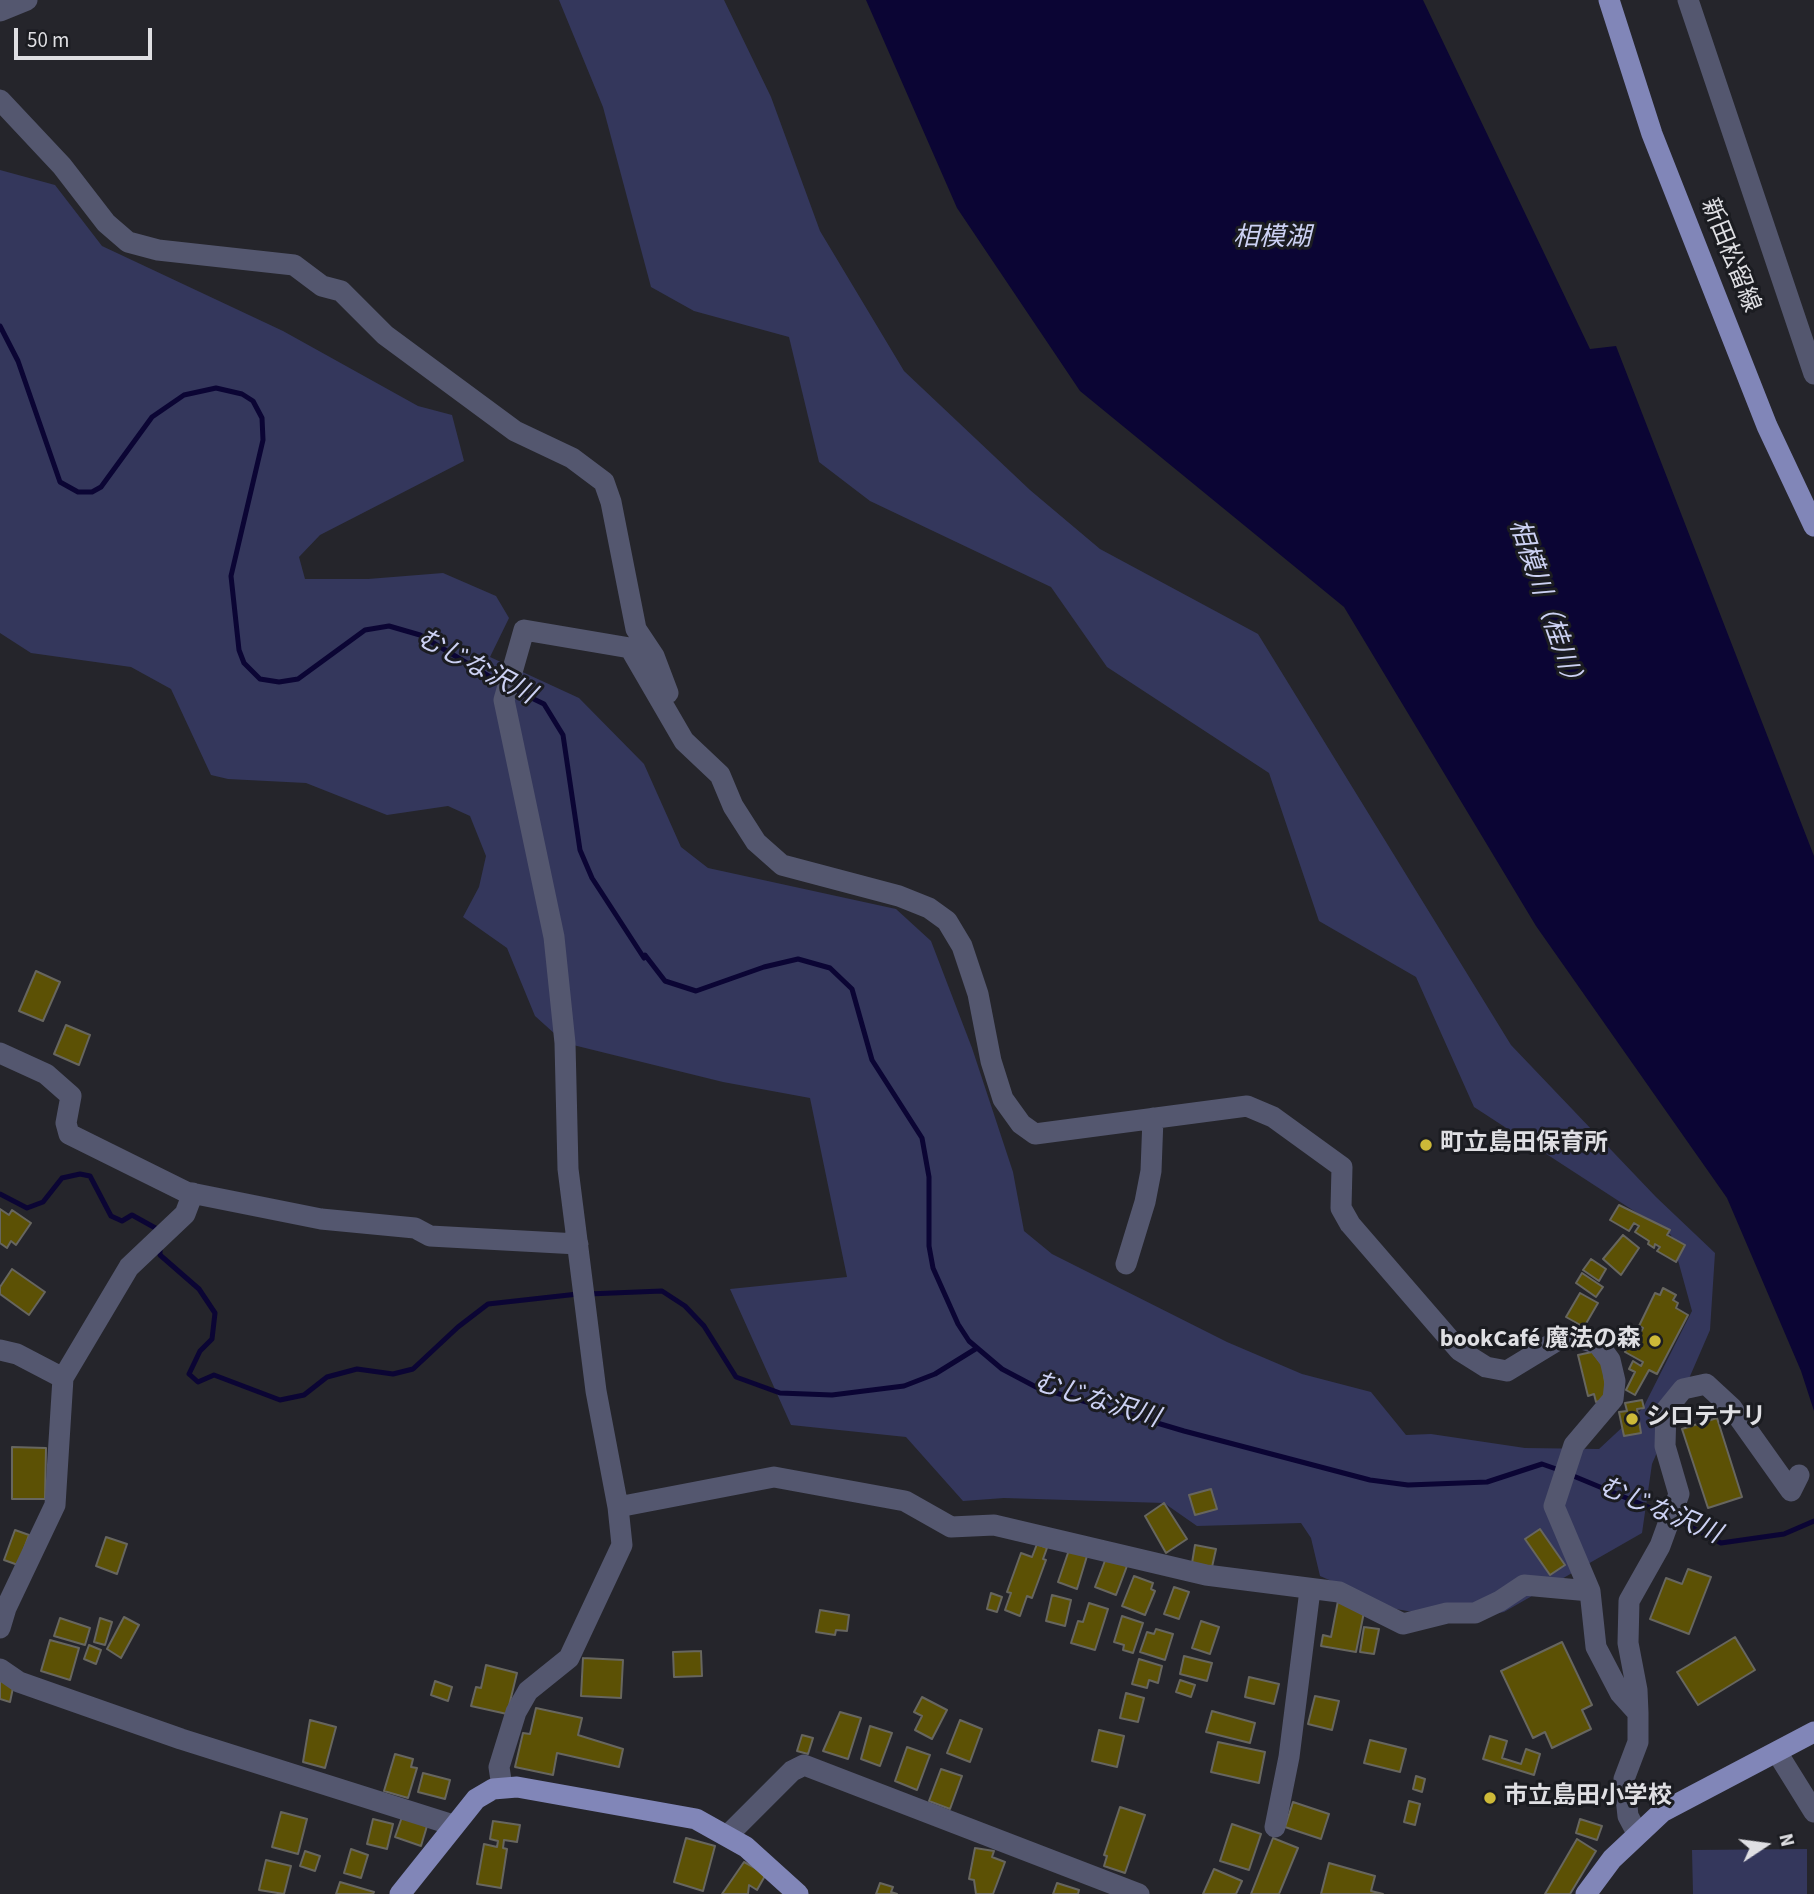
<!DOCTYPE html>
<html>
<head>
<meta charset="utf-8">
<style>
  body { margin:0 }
  #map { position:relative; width:1814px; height:1894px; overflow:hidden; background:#25252b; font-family:"Source Sans 3",sans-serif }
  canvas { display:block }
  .north { position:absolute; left:1730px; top:1810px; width:70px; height:70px; -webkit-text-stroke:5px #1b1c21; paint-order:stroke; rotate:77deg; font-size:19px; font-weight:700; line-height:28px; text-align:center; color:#dfdfe3 }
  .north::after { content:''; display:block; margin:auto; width:24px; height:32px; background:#dfdfe3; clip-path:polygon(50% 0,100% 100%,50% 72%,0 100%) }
  .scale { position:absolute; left:14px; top:28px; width:138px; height:32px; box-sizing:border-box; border:4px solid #dfdfe3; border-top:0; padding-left:9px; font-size:21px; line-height:24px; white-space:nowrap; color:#dfdfe3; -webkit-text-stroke:5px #1b1c21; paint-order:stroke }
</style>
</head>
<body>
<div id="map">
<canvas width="1814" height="1894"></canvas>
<div class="north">N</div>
<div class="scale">50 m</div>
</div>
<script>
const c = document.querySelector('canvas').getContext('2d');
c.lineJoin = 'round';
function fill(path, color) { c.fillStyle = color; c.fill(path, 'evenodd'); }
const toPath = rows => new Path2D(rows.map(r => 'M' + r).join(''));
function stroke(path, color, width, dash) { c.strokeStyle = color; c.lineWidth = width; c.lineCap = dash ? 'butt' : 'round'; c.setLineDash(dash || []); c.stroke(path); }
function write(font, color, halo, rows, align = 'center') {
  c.font = font + ' "Source Sans 3","Noto Sans JP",sans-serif'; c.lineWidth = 6; c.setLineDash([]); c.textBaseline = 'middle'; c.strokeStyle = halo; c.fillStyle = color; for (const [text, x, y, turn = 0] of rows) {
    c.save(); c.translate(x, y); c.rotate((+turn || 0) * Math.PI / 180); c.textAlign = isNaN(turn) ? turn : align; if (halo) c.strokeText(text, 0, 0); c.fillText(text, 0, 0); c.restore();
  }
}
fill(toPath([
  [559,0,724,0,771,97,820,231,904,371,1030,490,1100,549,1258,634,1511,1045,1656,1197,1715,1253,1710,1330,1652,1464,1642,1533,1504,1612,1463,1621,1396,1609,1320,1576,1311,1538,1301,1523,1197,1526,1164,1503,1004,1498,963,1501,906,1437,791,1425,730,1289,847,1277,810,1098,723,1082,565,1043,535,1016,507,948,463,917,479,887,486,856,470,816,448,806,387,815,306,783,228,779,211,775,171,689,131,667,31,653,0,633,0,170,55,185,102,246,283,331,418,406,452,415,464,461,320,535,299,557,305,579,368,579,443,573,496,596,509,618,490,657,579,698,644,764,681,847,708,868,896,909,931,941,972,1048,1013,1172,1024,1231,1052,1254,1227,1342,1302,1374,1371,1392,1406,1435,1431,1434,1525,1448,1599,1449,1643,1408,1692,1311,1671,1235,1474,1107,1416,977,1319,921,1269,773,1107,667,1051,587,870,501,819,462,789,337,694,311,651,287,603,107],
  [1807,1849,1807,1894,1693,1894,1692,1850]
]), '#34375c');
fill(toPath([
  [866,0,1423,0,1590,349,1616,346,1814,856,1814,1411,1801,1371,1727,1198,1536,926,1344,607,1080,391,957,208]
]), '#0b0534');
stroke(toPath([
  [0,326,18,361,60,482,78,492,92,492,101,487,152,417,184,395,216,388,242,394,253,401,262,418,263,440,231,576,239,650,244,663,260,679,279,682,298,679,365,630,389,626,420,635,502,684],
  [511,688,544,704,563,735,580,850,592,878,644,958,645,955,665,981,696,991,764,967,798,959,830,968,852,989,872,1060,922,1138,929,1177,929,1246,933,1268,958,1324,969,1341,1002,1369,1036,1387,1184,1431,1370,1480,1408,1485,1487,1482,1542,1464,1562,1471],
  [0,1194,27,1208,43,1202,62,1178,80,1174,90,1176,111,1216,122,1221,132,1215,159,1230],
  [160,1246,160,1255,199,1289,215,1313,212,1339,200,1351,189,1374,198,1382,214,1375,280,1400,304,1395,327,1377,357,1369,393,1374,413,1369,458,1327,488,1304,578,1294],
  [588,1294,662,1291,685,1306,704,1326,736,1377,780,1393,832,1395,904,1386,935,1374,977,1348],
  [1571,1475,1665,1514],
  [1674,1518,1721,1543,1784,1534,1814,1521]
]), '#0b0534', 5);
const building = toPath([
  [36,971,60,982,43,1021,19,1011,36,971],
  [66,1025,90,1035,79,1065,54,1054,66,1025],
  [1619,1205,1670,1230,1667,1235,1685,1245,1676,1262,1657,1251,1660,1247,1655,1244,1654,1248,1648,1244,1649,1241,1635,1232,1639,1226,1634,1223,1629,1231,1610,1220,1619,1205],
  [0,1209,9,1215,12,1210,31,1223,16,1245,11,1241,7,1248,0,1243,0,1209],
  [1623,1235,1639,1248,1621,1275,1603,1259,1623,1235],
  [1591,1259,1606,1269,1599,1281,1583,1270,1591,1259],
  [12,1269,45,1292,29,1315,0,1294,0,1287,12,1269],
  [1582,1273,1603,1287,1596,1297,1576,1283,1582,1273],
  [1663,1288,1676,1295,1673,1300,1678,1303,1676,1308,1688,1315,1657,1374,1649,1370,1635,1395,1626,1390,1635,1372,1629,1369,1633,1361,1641,1366,1643,1362,1625,1352,1635,1333,1639,1335,1643,1328,1639,1326,1655,1293,1660,1295,1663,1288],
  [1580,1293,1598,1303,1584,1327,1566,1317,1580,1293],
  [1592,1352,1603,1366,1606,1390,1603,1400,1596,1402,1594,1394,1588,1396,1578,1355,1592,1352],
  [1642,1400,1644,1408,1637,1409,1641,1433,1624,1436,1619,1412,1627,1411,1625,1403,1642,1400],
  [1717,1418,1742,1497,1708,1508,1682,1429,1717,1418],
  [12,1447,46,1448,45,1499,12,1499,12,1447],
  [1211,1489,1217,1509,1195,1515,1189,1495,1211,1489],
  [1164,1503,1187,1539,1166,1553,1145,1516,1164,1503],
  [1540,1529,1565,1565,1550,1575,1525,1539,1540,1529],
  [15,1530,29,1535,18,1565,4,1560,15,1530],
  [106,1537,127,1544,117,1574,96,1566,106,1537],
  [1037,1544,1047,1548,1043,1559,1046,1560,1032,1598,1027,1596,1020,1616,1005,1610,1011,1593,1007,1592,1021,1553,1032,1557,1037,1544],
  [1195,1545,1216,1549,1212,1567,1192,1563,1195,1545],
  [1069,1550,1087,1556,1077,1589,1058,1582,1069,1550],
  [1106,1558,1127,1566,1116,1595,1095,1587,1106,1558],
  [1688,1569,1711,1577,1689,1634,1650,1619,1666,1578,1682,1584,1688,1569],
  [1134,1576,1153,1583,1151,1589,1155,1591,1145,1615,1122,1606,1134,1576],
  [1174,1587,1189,1592,1179,1619,1164,1614,1174,1587],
  [991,1593,1002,1597,997,1612,987,1609,991,1593],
  [1052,1595,1071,1600,1065,1626,1046,1621,1052,1595],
  [1338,1601,1364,1612,1356,1652,1321,1646,1323,1635,1331,1637,1338,1601],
  [1089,1603,1108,1609,1095,1650,1071,1643,1078,1621,1083,1622,1089,1603],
  [820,1610,849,1615,847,1631,836,1630,835,1635,816,1632,820,1610],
  [1122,1616,1143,1623,1133,1653,1123,1650,1124,1645,1114,1642,1122,1616],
  [124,1617,139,1625,121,1658,107,1649,124,1617],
  [60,1618,90,1628,85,1645,54,1636,60,1618],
  [100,1618,112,1622,105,1645,94,1642,100,1618],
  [1201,1621,1219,1627,1210,1654,1192,1648,1201,1621],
  [1364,1627,1379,1629,1374,1654,1360,1652,1364,1627],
  [1156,1629,1173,1634,1165,1660,1140,1652,1147,1632,1154,1634,1156,1629],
  [1735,1637,1755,1670,1698,1705,1677,1672,1735,1637],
  [50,1640,79,1648,70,1680,41,1671,50,1640],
  [1562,1642,1592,1705,1582,1710,1591,1729,1552,1748,1545,1732,1533,1738,1501,1671,1562,1642],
  [89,1645,101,1650,96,1664,84,1659,89,1645],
  [701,1651,702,1676,674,1677,673,1652,701,1651],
  [1184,1656,1212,1663,1207,1681,1180,1674,1184,1656],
  [583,1658,623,1660,621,1698,581,1696,583,1658],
  [1139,1659,1162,1666,1158,1683,1149,1680,1147,1688,1132,1684,1139,1659],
  [486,1665,517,1673,507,1714,471,1706,476,1687,481,1688,486,1665],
  [1249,1677,1279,1684,1274,1704,1245,1697,1249,1677],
  [0,1680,14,1683,10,1702,0,1699,0,1680],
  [1180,1680,1195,1685,1191,1697,1176,1692,1180,1680],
  [435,1681,452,1687,448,1701,431,1695,435,1681],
  [1126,1693,1144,1698,1138,1722,1120,1718,1126,1693],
  [1315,1696,1339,1701,1332,1730,1308,1724,1315,1696],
  [922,1697,947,1710,932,1739,915,1730,922,1716,914,1712,922,1697],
  [536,1708,582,1718,578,1735,623,1749,619,1767,557,1753,553,1775,515,1767,523,1733,530,1734,536,1708],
  [1212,1711,1255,1723,1250,1743,1206,1732,1212,1711],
  [840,1712,861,1718,848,1759,823,1751,840,1712],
  [310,1720,336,1727,325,1768,303,1762,310,1720],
  [960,1720,982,1729,970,1762,947,1753,960,1720],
  [870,1726,892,1733,880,1766,861,1759,870,1726],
  [1099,1730,1124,1736,1117,1767,1092,1761,1099,1730],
  [802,1735,813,1738,808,1754,797,1751,802,1735],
  [1490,1736,1507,1741,1502,1758,1521,1764,1526,1749,1540,1754,1534,1775,1483,1759,1490,1736],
  [1370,1740,1406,1749,1400,1772,1364,1763,1370,1740],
  [1218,1742,1265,1752,1259,1783,1211,1772,1218,1742],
  [907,1747,930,1755,917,1790,895,1781,907,1747],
  [395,1754,413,1759,411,1767,417,1768,408,1798,384,1791,395,1754],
  [941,1769,962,1776,950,1809,929,1801,941,1769],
  [423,1773,450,1780,445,1799,418,1792,423,1773],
  [1416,1776,1425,1779,1422,1792,1413,1789,1416,1776],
  [1409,1801,1420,1804,1415,1825,1404,1822,1409,1801],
  [1293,1802,1329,1814,1321,1839,1285,1827,1293,1802],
  [1120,1807,1145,1815,1125,1873,1104,1866,1107,1856,1104,1855,1120,1807],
  [281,1812,307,1819,298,1854,272,1847,281,1812],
  [402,1817,427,1826,421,1846,395,1837,402,1817],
  [373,1819,393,1824,387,1849,367,1844,373,1819],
  [1580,1819,1602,1826,1597,1840,1576,1833,1580,1819],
  [493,1821,520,1825,517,1842,504,1840,503,1848,507,1849,501,1888,477,1884,484,1844,497,1847,498,1841,490,1839,493,1821],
  [1232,1824,1261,1834,1249,1870,1220,1861,1232,1824],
  [686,1838,715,1846,703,1891,674,1882,686,1838],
  [1273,1838,1298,1848,1279,1894,1251,1894,1273,1838],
  [1577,1839,1596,1851,1570,1894,1545,1894,1577,1839],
  [975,1848,994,1851,992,1857,1005,1862,993,1894,976,1894,974,1880,969,1879,975,1848],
  [351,1849,368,1855,361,1878,344,1873,351,1849],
  [305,1851,320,1856,315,1871,300,1866,305,1851],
  [266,1860,291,1866,284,1894,259,1890,266,1860],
  [744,1862,766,1874,757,1890,749,1885,748,1894,722,1894,744,1862],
  [1329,1863,1375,1876,1371,1891,1383,1894,1321,1894,1329,1863],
  [1214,1869,1242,1881,1236,1894,1203,1894,1214,1869],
  [340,1882,374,1892,373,1894,336,1894,340,1882],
  [880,1883,893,1887,891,1892,897,1894,876,1894,880,1883],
  [1057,1883,1079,1890,1078,1894,1053,1894,1057,1883]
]);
fill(building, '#5c5105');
stroke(building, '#67665f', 2);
stroke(toPath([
  [1688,0,1814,374],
  [0,11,27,0],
  [0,100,62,166,106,223,128,242,158,250,294,265,322,286,341,291,385,335,515,431,572,458,604,482,611,502,636,629,654,656,668,693],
  [0,1053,46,1074,71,1096,66,1123,69,1134,186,1192,321,1219,415,1228,430,1236,578,1244],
  [1126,1264,1145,1202,1151,1171,1153,1118],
  [0,1350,17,1354,63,1378,55,1505,6,1608,0,1628],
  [63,1378,129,1267,185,1214,193,1193],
  [618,1507,774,1477,905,1501,951,1527,994,1525,1206,1575,1339,1592,1403,1624,1447,1613,1475,1613,1500,1601,1524,1585,1590,1591],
  [0,1669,19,1682,181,1739,453,1825],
  [1638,1713,1637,1690,1628,1643,1629,1601,1660,1546,1679,1494,1665,1446,1666,1410,1683,1389,1706,1384,1732,1408,1791,1491,1799,1475],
  [1778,1754,1814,1812],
  [502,1787,499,1767,516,1712,528,1691,569,1658,622,1545,618,1507,596,1391,568,1169,565,1043,554,937,504,700,524,630,630,648,684,741,720,775,733,806,756,842,782,865,899,896,929,908,947,921,962,946,978,994,991,1061,1003,1099,1021,1124,1035,1134,1247,1106,1273,1117,1342,1167,1341,1208,1350,1224,1459,1350,1486,1367,1507,1371,1558,1340,1579,1338,1598,1344,1610,1360,1615,1381,1613,1399,1574,1445,1554,1506,1590,1591,1596,1647,1620,1693,1638,1713,1638,1742,1624,1779,1628,1816,1637,1833],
  [1275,1827,1289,1757,1310,1590],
  [728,1835,792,1771,804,1765,1139,1894]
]), '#54576f', 21);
stroke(toPath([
  [1609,0,1652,134,1767,426,1814,526],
  [400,1894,476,1799,493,1789,517,1787,696,1819,746,1847,798,1894],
  [1586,1894,1612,1859,1662,1812,1814,1732]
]), '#8186b8', 21);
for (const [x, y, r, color] of [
  [1426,1145,7,"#cdb938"],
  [1655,1341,7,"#cdb938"],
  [1632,1419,7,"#cdb938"],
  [1490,1798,7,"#cdb938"]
]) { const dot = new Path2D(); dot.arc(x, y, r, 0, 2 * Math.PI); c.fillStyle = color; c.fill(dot); stroke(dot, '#1b1c21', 2.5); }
write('24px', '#dfdfe3', '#1b1c21', [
  ["新田松留線",1729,256,68]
]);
write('bold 24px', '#dfdfe3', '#1b1c21', [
  ["町立島田保育所",1440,1145],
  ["bookCafé 魔法の森",1641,1341,"right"],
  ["シロテナリ",1646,1419],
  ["市立島田小学校",1504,1798]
], 'left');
write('italic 26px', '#ccd1f3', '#1b1c21', [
  ["相模湖",1272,239],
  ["相模川（桂川）",1545,607,71],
  ["むじな沢川",475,668,28],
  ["むじな沢川",1096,1402,17],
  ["むじな沢川",1659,1512,23]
]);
</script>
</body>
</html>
